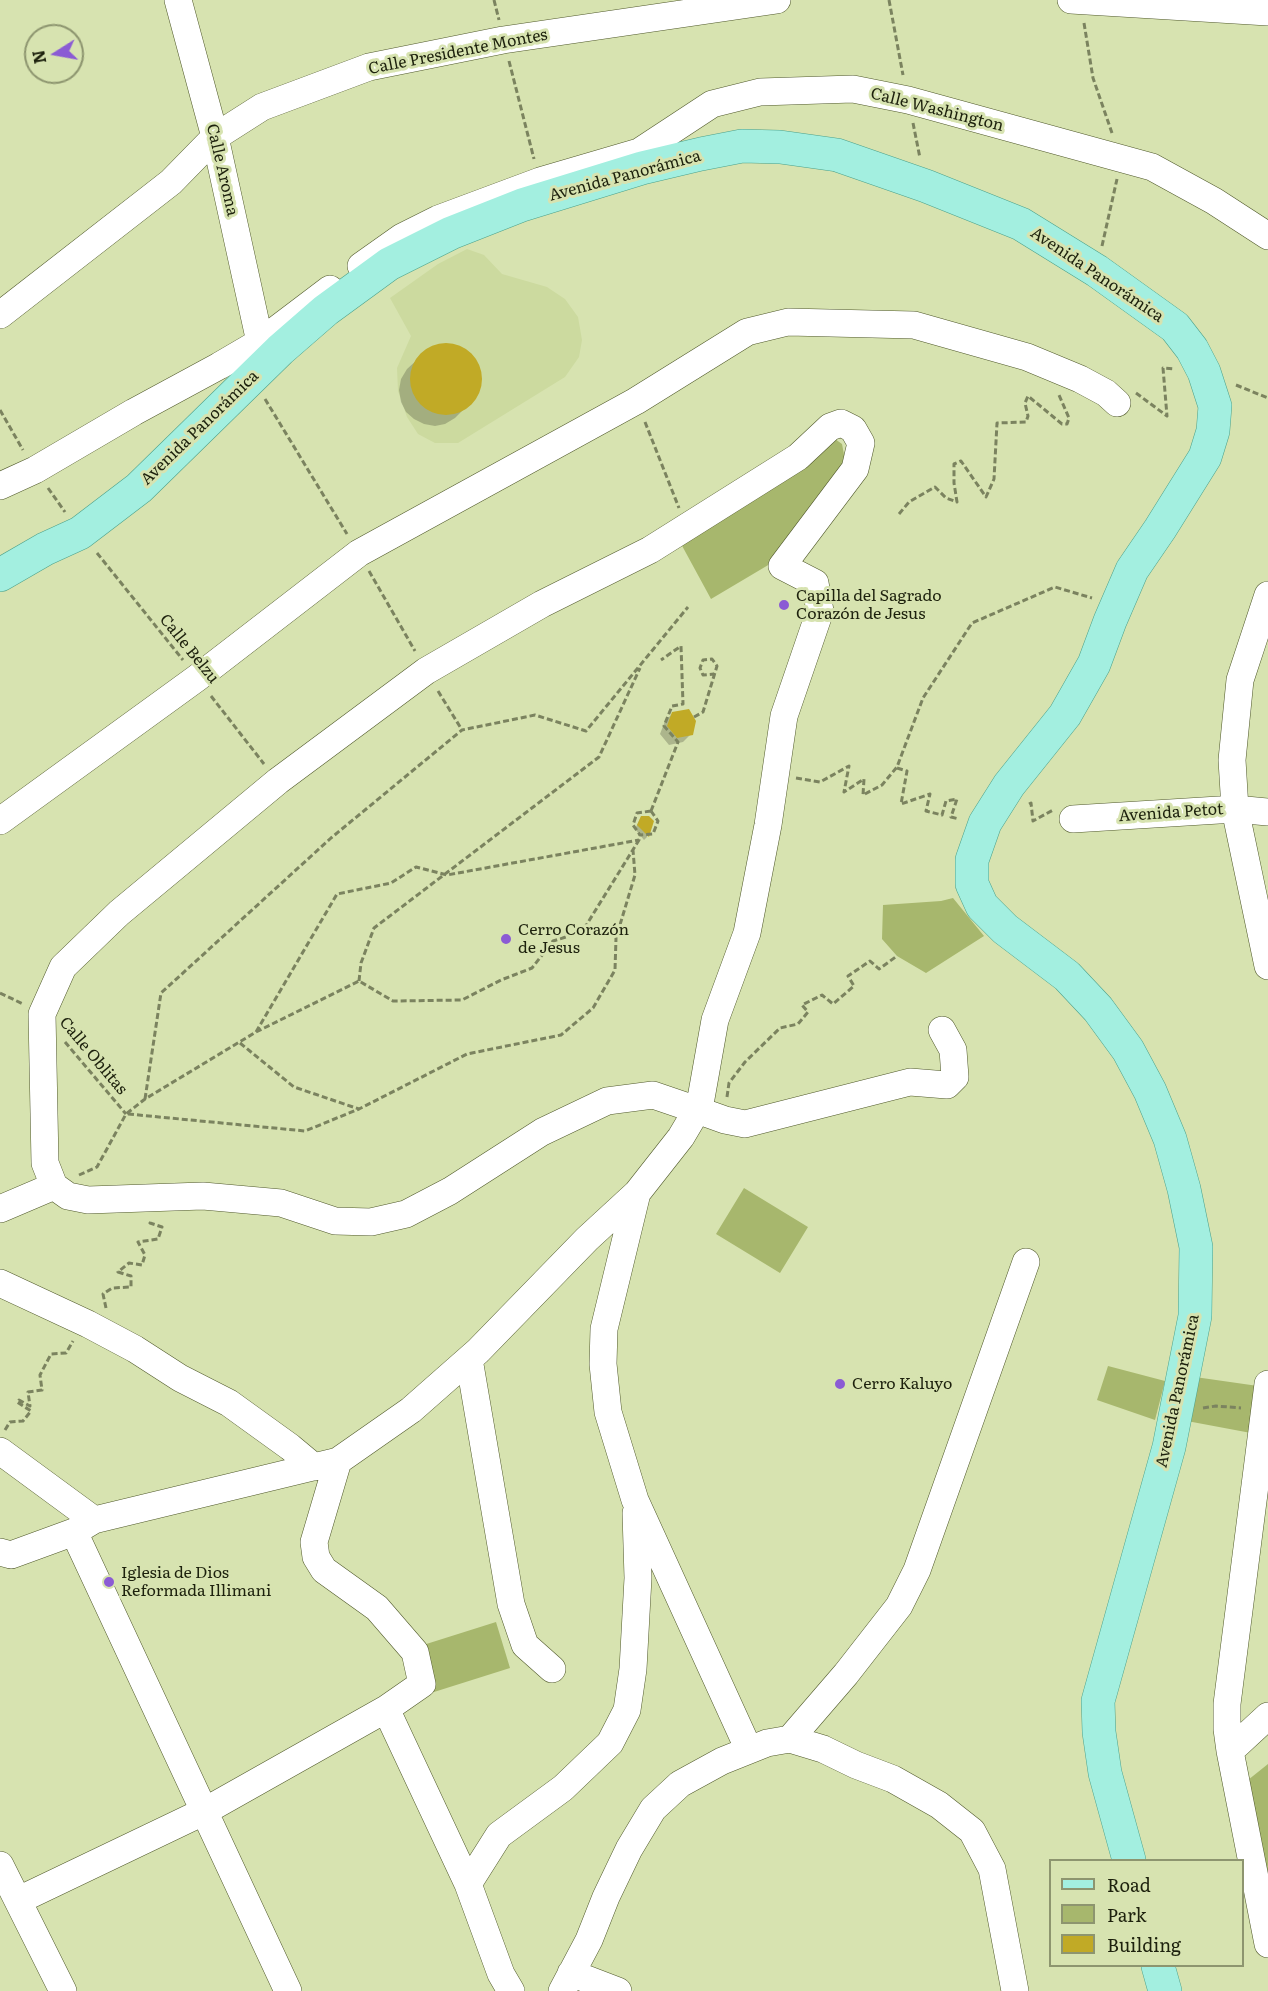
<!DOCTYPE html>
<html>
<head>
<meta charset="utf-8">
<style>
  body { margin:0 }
  #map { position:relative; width:1268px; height:1991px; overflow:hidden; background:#d7e3b0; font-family:Literata,serif }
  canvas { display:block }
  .legend { position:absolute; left:1049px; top:1859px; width:195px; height:108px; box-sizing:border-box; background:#d7e3b0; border:2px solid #8d956f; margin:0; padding:8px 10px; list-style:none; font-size:18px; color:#1d210d }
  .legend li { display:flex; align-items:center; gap:12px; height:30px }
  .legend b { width:30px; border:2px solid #8d956f }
  .north { position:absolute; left:24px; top:24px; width:60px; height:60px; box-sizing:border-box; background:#d7e3b0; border:2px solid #8d956f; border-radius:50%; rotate:259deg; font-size:16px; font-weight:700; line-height:24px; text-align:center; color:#1d210d }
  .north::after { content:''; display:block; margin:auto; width:21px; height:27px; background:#8b5bd4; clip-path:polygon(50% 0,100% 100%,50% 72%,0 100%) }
</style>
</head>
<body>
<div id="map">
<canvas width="1268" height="1991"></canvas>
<ul class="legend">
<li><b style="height:8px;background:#a3efe0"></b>Road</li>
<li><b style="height:16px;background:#a7b76d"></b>Park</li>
<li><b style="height:16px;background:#c1aa26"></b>Building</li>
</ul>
<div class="north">N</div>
</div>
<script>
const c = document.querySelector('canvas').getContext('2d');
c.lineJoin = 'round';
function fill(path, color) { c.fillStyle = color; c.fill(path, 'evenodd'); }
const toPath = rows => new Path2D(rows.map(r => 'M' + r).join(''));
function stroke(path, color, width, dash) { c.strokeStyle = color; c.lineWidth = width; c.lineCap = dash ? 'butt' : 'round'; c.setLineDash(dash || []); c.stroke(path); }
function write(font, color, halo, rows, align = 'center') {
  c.font = font + ' Literata,serif'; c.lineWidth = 6; c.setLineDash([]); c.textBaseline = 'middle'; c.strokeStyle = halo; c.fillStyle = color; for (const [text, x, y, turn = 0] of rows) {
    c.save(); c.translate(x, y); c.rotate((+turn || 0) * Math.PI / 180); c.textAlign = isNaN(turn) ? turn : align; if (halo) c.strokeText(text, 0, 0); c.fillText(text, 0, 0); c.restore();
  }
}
fill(toPath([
  [467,249,484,255,502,274,547,287,565,299,578,317,582,340,579,357,565,377,458,443,435,443,418,434,407,417,398,391,397,368,411,336,390,298,438,264]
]), '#ccda9f');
fill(toPath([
  [835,439,842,444,846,465,775,561,711,599,680,542],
  [953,898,984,936,926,973,897,956,882,939,883,905,941,901],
  [744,1188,808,1227,780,1273,716,1234],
  [1108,1366,1165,1381,1155,1420,1097,1400],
  [1195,1377,1258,1386,1251,1433,1187,1421],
  [496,1622,510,1668,434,1692,420,1646],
  [1268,1764,1268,1927,1248,1780]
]), '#a7b76d');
fill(toPath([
  [451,344,462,348,471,354,477,364,481,375,480,386,476,397,455,418,445,424,435,426,424,424,414,419,406,412,401,402,399,390,401,379,407,369,429,349,439,345],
  [673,713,691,734,683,742,669,745,660,734,665,721],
  [641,817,652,822,647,837,644,840,635,829]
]), '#0003');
fill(toPath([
  '410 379a36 36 0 1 1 72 0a36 36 0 1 1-72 0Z',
  [689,709,696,721,693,735,677,738,667,726,672,712],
  [641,816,649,816,654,821,649,837,637,825]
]), '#c1aa26');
const minor = toPath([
  [178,0,215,137,260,342],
  [1071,0,1268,12],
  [361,266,402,237,438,219,540,181,639,152,712,104,760,92,853,89,908,100,1152,167,1214,201,1268,236],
  [0,315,171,182,215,137,262,107,369,67,503,40,777,0],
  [0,486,35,470,134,412,219,366,260,342,330,289],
  [1268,595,1240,680,1232,760,1235,809,1268,966],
  [1073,819,1235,809,1268,812],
  [0,821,197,678,359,553,636,401,747,332,788,322,914,325,1027,357,1080,379,1106,393,1117,403],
  [637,1193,604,1329,603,1364,608,1412,635,1500,749,1750],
  [0,1209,54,1186],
  [0,1283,88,1324,135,1349,180,1378,229,1403,290,1447,314,1467],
  [469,1359,511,1604,525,1645,552,1669],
  [1268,1384,1227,1704,1227,1729,1230,1751,1268,1944],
  [0,1451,94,1520],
  [338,1461,314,1542,316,1557,324,1570,377,1608,415,1652,422,1684,386,1709,468,1884,501,1974,511,1991],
  [74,1532,288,1991],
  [0,1552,11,1555,74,1532,94,1520,338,1461,411,1410,478,1351,587,1239,637,1193,681,1137,697,1110,700,1104,715,1020,747,933,768,825,784,716,820,611,815,583,782,566,855,469,861,443,853,429,841,423,830,427,798,457,650,550,542,604,426,671,278,781,119,913,63,967,42,1014,45,1163,54,1186,68,1196,88,1200,203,1196,281,1203,335,1221,371,1222,406,1214,450,1191,542,1132,607,1101,653,1095,697,1110,725,1120,745,1124,910,1082,947,1085,955,1077,953,1050,942,1030],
  [790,1739,846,1674,899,1606,917,1570,1026,1262],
  [1230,1751,1268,1716],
  [0,1865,63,1991],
  [468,1884,499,1835,563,1788,610,1743,627,1710,633,1669,638,1578,636,1513],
  [19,1900,205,1811,386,1709],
  [571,1973,618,1991],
  [562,1991,589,1940,606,1897,629,1849,653,1809,680,1784,722,1761,767,1743,790,1739,823,1749,856,1765,893,1779,939,1805,972,1831,992,1869,1015,1991]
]);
const major = toPath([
  [0,575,45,549,80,533,139,488,280,350,326,310,389,264,451,233,522,205,642,168,701,154,742,146,780,147,837,155,926,186,1021,224,1097,271,1175,327,1192,349,1204,372,1215,406,1213,431,1205,457,1160,529,1132,570,1110,621,1094,664,1065,715,1009,785,985,823,972,860,972,884,982,906,1005,929,1067,976,1098,1009,1128,1050,1150,1091,1170,1139,1184,1189,1196,1247,1195,1316,1169,1447,1098,1701,1099,1732,1105,1773,1129,1860],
  [1158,1966,1165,1991]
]);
stroke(minor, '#50592b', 28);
stroke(major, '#4ca089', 34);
stroke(toPath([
  [494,0,499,20],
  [889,0,903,75],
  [1084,23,1093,78,1112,133],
  [509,61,534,159],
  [913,123,920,158],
  [1102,246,1117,179],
  [1236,385,1268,398],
  [1136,393,1167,416,1163,368,1175,369],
  [265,399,347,534],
  [0,410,23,450],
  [645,422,679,508],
  [48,488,65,512],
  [899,514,909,502,935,487,946,498,957,502,954,483,954,464,961,461,986,497,994,479,997,423,1026,422,1028,416,1025,403,1028,396,1062,424,1067,424,1069,418,1059,395],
  [97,553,183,660],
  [369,571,415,651],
  [438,691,462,730],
  [211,696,264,764],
  [694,717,703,712,717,666,712,659,703,660,700,668,703,675,714,674],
  [897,768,907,771,901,804,930,794,926,811,942,815,946,801,957,799,951,817,959,819],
  [796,778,820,782,849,766,844,792,864,779,863,795,882,785,897,767,923,698,972,623,1055,587,1092,598],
  [1029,804,1031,803,1033,821,1053,810],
  [651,811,678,742,664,726,672,706,683,704,681,646,661,660],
  [651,811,658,821,653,834,640,835,633,825,637,813,651,811],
  [359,981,361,963,374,928,599,757,640,668],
  [0,993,23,1004],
  [256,1032,337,894,391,883,416,867,447,875,639,840],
  [65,1042,126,1114],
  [240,1043,294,1087,359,1109],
  [727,1097,729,1083,745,1062,780,1028,798,1024,808,1012,802,1005,822,995,833,1004,854,986,848,976,870,961,879,969,897,956],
  [145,1099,161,993,331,838,462,730,535,715,586,731,688,607],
  [128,1114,305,1131,359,1109,467,1054,561,1035,593,1008,615,970,616,938,635,875,633,850],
  [79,1175,97,1167,126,1114,145,1099,256,1032,359,981,393,1001,462,1000,501,980,532,968,553,941,582,932,639,840,640,835],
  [106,1308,103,1294,112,1288,131,1287,131,1276,118,1272,129,1263,142,1265,145,1255,138,1242,158,1239,162,1227,150,1223,152,1220],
  [1203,1408,1216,1406,1241,1408],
  [5,1430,10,1422,23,1421,31,1411,17,1402,19,1400,30,1406,28,1392,42,1390,40,1375,51,1354,66,1353,73,1341]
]), '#7b835f', 3, [6, 3]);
stroke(minor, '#fff', 27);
stroke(major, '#a3efe0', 33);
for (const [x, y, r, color] of [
  [784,605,6,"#8b5bd4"],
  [506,939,6,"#8b5bd4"],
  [840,1384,6,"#8b5bd4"],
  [109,1582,6,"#8b5bd4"]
]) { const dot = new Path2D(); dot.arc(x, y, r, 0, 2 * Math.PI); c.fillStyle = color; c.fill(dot); stroke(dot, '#d7e3b0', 2); }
write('16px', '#1d210d', '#d7e3b0', [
  ["Calle Presidente Montes",458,52,-11],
  ["Calle Washington",937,110,14],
  ["Calle Aroma",222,170,77],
  ["Avenida Panorámica",625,176,-15],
  ["Avenida Panorámica",1097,275,34],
  ["Avenida Panorámica",200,428,-44],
  ["Calle Belzu",189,649,51],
  ["Avenida Petot",1171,813,-4],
  ["Calle Oblitas",93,1056,50],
  ["Avenida Panorámica",1178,1391,-78]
]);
write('16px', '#1d210d', '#d7e3b0', [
  ["Capilla del Sagrado",796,596],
  ["Corazón de Jesus",796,614],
  ["Cerro Corazón",518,930],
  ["de Jesus",518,948],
  ["Cerro Kaluyo",852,1384],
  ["Iglesia de Dios",121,1573],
  ["Reformada Illimani",121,1591]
], 'left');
</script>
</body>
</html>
